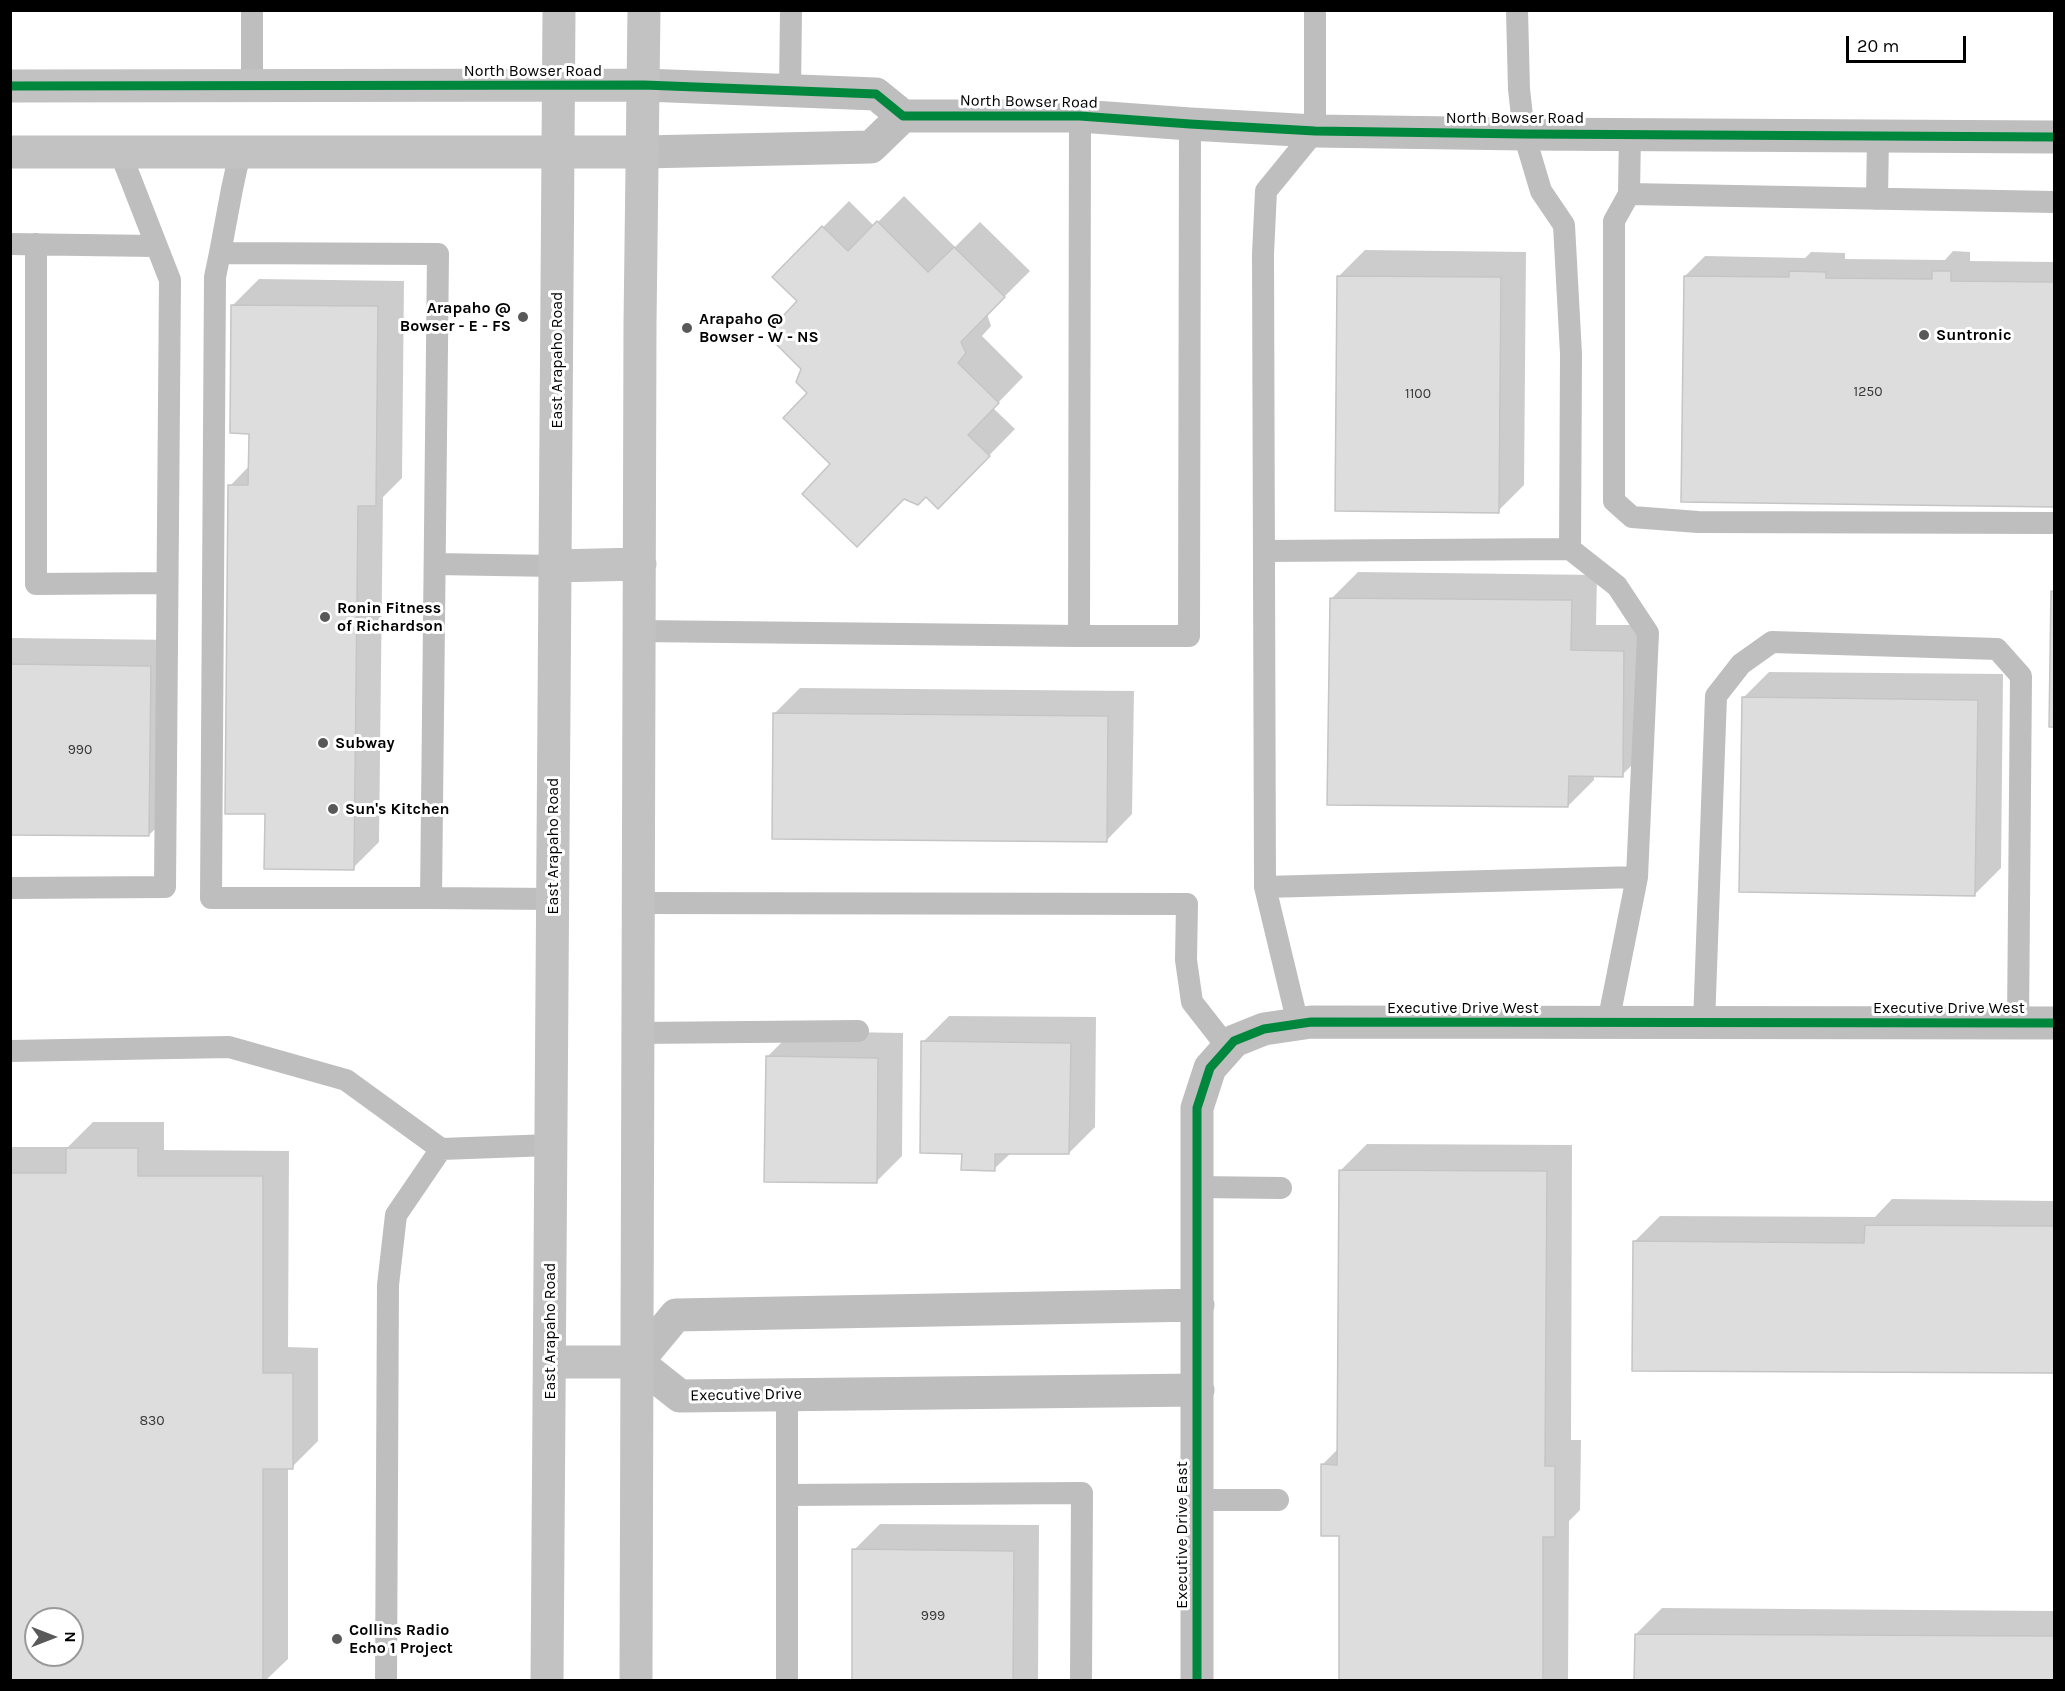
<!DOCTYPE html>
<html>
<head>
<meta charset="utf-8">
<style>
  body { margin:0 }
  #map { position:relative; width:2065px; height:1691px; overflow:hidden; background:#fff; font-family:Karla,sans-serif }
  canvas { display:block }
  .frame { position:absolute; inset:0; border:12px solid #000; pointer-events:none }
  .north { position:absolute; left:24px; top:1607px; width:60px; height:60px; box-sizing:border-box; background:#fff; border:2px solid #999; border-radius:50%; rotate:90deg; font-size:16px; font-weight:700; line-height:24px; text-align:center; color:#000 }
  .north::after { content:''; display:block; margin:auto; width:21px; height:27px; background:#595959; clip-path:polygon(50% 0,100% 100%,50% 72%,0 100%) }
  .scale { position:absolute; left:1846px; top:36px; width:120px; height:27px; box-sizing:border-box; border:3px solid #000; border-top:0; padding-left:8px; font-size:18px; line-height:21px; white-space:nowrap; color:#000; -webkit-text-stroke:4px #fff; paint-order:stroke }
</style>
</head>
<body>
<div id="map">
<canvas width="2065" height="1691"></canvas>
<div class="frame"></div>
<div class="north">N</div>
<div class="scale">20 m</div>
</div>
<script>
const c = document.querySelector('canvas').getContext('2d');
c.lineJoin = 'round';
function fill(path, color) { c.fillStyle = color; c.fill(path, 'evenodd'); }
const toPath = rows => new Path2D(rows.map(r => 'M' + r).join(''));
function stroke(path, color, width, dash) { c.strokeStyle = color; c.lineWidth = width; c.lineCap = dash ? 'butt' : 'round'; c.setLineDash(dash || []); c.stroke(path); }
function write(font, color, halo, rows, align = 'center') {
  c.font = font + ' Karla,sans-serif'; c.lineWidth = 6; c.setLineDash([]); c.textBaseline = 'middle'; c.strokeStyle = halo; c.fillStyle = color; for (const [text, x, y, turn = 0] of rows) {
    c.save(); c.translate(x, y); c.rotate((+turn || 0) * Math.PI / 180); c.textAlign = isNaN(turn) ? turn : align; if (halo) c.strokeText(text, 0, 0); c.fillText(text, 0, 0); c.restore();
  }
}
fill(toPath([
  [904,196,955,247,980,222,1030,271,987,314,991,326,982,336,1023,377,993,408,1015,429,964,481,926,495,833,464,803,369,799,301,774,277,849,201,874,226],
  [1365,250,1526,252,1524,485,1498,511,1339,276],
  [1953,251,1970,252,1970,261,2054,262,2054,505,1682,501,1685,276,1705,256,1805,258,1811,252,1845,253,1845,259,1945,260],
  [259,279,404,281,402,478,383,497,379,842,353,868,266,813,230,486,250,465,250,432,233,305],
  [1358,572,1597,575,1596,625,1649,625,1648,749,1622,775,1594,775,1594,780,1568,806,1332,598],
  [2054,590,2054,725,2050,725,2052,592],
  [10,638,177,640,175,809,149,835,10,833],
  [1769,672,2003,674,2001,868,1975,894,1743,698],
  [800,688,1134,691,1132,814,1106,841,774,714],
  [949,1016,1096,1017,1095,1127,1069,1153,1011,1153,994,1169,964,1152,923,1042],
  [793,1031,903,1033,902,1156,876,1182,767,1057],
  [93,1122,164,1122,164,1150,289,1151,288,1347,318,1348,318,1441,292,1467,288,1467,288,1659,266,1680,10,1680,10,1147,68,1147],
  [36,1619,72,1619,72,1655,36,1655],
  [1367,1144,1572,1145,1571,1440,1581,1440,1580,1510,1569,1521,1568,1680,1340,1680,1341,1535,1322,1465,1339,1448,1341,1170],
  [1892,1199,2054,1201,2054,1372,1633,1369,1634,1242,1660,1216,1875,1217],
  [880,1524,1039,1525,1038,1680,853,1680,854,1550],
  [1662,1608,2054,1611,2054,1680,1636,1680,1636,1634]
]), '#0003');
const building = toPath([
  [877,221,928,272,954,247,1005,297,961,342,966,353,958,363,999,403,968,435,990,456,938,509,926,497,918,505,904,499,857,547,802,494,830,464,783,418,807,393,796,382,801,369,766,334,797,301,772,277,822,226,848,251,877,221],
  [1789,271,1826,272,1826,278,1932,279,1932,271,1951,271,1951,281,2054,282,2054,507,1681,502,1684,276,1789,277,1789,271],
  [1337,276,1501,277,1499,513,1335,511,1337,276],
  [231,305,378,306,376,506,358,506,354,870,264,869,265,814,225,814,228,485,248,485,249,434,230,433,231,305],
  [2051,591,2054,592,2054,727,2049,727,2051,591],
  [1330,598,1572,600,1571,650,1624,651,1623,777,1569,776,1568,807,1327,805,1330,598],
  [10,664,151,666,149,836,10,835,10,664],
  [1742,697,1978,700,1975,896,1739,892,1742,697],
  [773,713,1108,716,1107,842,772,839,773,713],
  [921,1041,1071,1043,1069,1154,995,1154,995,1171,961,1170,962,1154,920,1153,921,1041],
  [766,1056,878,1058,877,1183,764,1182,766,1056],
  [66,1148,138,1148,138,1176,263,1176,263,1373,293,1373,293,1469,263,1469,263,1680,10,1680,10,1173,66,1173,66,1148],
  [36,1619,72,1619,72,1655,36,1655,36,1619],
  [1339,1170,1547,1171,1545,1466,1555,1466,1555,1537,1543,1537,1543,1680,1339,1680,1339,1536,1321,1536,1321,1464,1337,1465,1339,1170],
  [1865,1225,2054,1226,2054,1373,1632,1371,1633,1241,1864,1243,1865,1225],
  [852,1549,1014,1551,1013,1680,852,1680,852,1549],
  [1635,1634,2054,1636,2054,1680,1634,1680,1635,1634]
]);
fill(building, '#ddd');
stroke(building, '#c5c5c5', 1.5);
stroke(toPath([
  [1517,10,1519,89,1524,134,1541,191,1564,225,1571,354,1570,549,1617,586,1648,633,1637,877,1608,1023],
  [252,87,252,10],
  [790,91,791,10],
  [1630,133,1629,194,2054,202],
  [1629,194,1614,221,1614,501,1632,517,1698,522,2054,523],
  [1877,199,1878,136],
  [10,244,155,246],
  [36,244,36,584,167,583],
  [220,253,438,254,431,898,211,898,215,277,220,253,232,189,240,152],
  [1264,551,1570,549],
  [435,564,555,566],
  [640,631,1079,636,1080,116],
  [1079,636,1189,636,1190,124],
  [1265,887,1637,877],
  [10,888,165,887,170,280,120,152],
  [431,898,553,899],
  [639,903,1187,904,1186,960,1192,1002,1228,1048],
  [1704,1023,1716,696,1741,664,1772,642,1997,649,2021,676,2018,1023],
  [1298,1024,1265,887,1263,254,1266,191,1315,131,1315,10],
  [639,1033,858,1031],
  [10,1051,229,1047,346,1080,441,1149,551,1145],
  [1197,1187,1281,1188],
  [787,1495,1082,1493,1081,1680],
  [1198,1500,1278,1500],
  [386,1680,388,1285,396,1215,441,1149],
  [787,1680,787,1395]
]), '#bebebe', 22);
stroke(toPath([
  [644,85,876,94,903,116,1080,116,1190,124,1315,131,1524,134,2054,137],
  [643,152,871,147,903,116],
  [1198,1305,676,1315,637,1362,680,1396,1198,1390],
  [1197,1680,1197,1108,1210,1068,1234,1041,1264,1029,1311,1022,2054,1023]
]), '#bebebe', 33);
stroke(toPath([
  [10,86,644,85],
  [10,152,643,152],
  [555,566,640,564],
  [550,1362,637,1362],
  [547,1680,559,10],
  [636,1680,640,324,644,10]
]), '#c2c2c2', 33);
stroke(toPath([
  [10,86,644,85,876,94,903,116,1080,116,1190,124,1315,131,1524,134,2054,137],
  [1197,1680,1197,1108,1210,1068,1234,1041,1264,1029,1311,1022,2054,1023]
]), '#00873e', 9);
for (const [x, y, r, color] of [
  [523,317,6,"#595959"],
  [687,328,6,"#595959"],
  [1924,335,6,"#595959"],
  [325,617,6,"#595959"],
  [323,743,6,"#595959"],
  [333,809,6,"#595959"],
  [337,1639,6,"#595959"]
]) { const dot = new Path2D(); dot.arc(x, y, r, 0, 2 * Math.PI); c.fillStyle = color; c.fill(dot); stroke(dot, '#fff', 2); }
write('14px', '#373737', null, [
  ["1250",1868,392],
  ["1100",1418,394],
  ["990",80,750],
  ["830",152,1421],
  ["999",933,1616]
]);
write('16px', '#000', '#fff', [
  ["North Bowser Road",533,71],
  ["North Bowser Road",1029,102,1],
  ["North Bowser Road",1515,118],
  ["East Arapaho Road",557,360,-90],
  ["East Arapaho Road",553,846,-90],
  ["Executive Drive West",1463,1008],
  ["Executive Drive West",1949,1008],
  ["East Arapaho Road",550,1331,-90],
  ["Executive Drive",746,1395,-1],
  ["Executive Drive East",1182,1535,-90]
]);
write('bold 16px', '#000', '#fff', [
  ["Arapaho @",511,308,"right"],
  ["Bowser - E - FS",511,326,"right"],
  ["Arapaho @",699,319],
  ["Bowser - W - NS",699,337],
  ["Suntronic",1936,335],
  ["Ronin Fitness",337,608],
  ["of Richardson",337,626],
  ["Subway",335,743],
  ["Sun's Kitchen",345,809],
  ["Collins Radio",349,1630],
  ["Echo 1 Project",349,1648]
], 'left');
</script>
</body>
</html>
